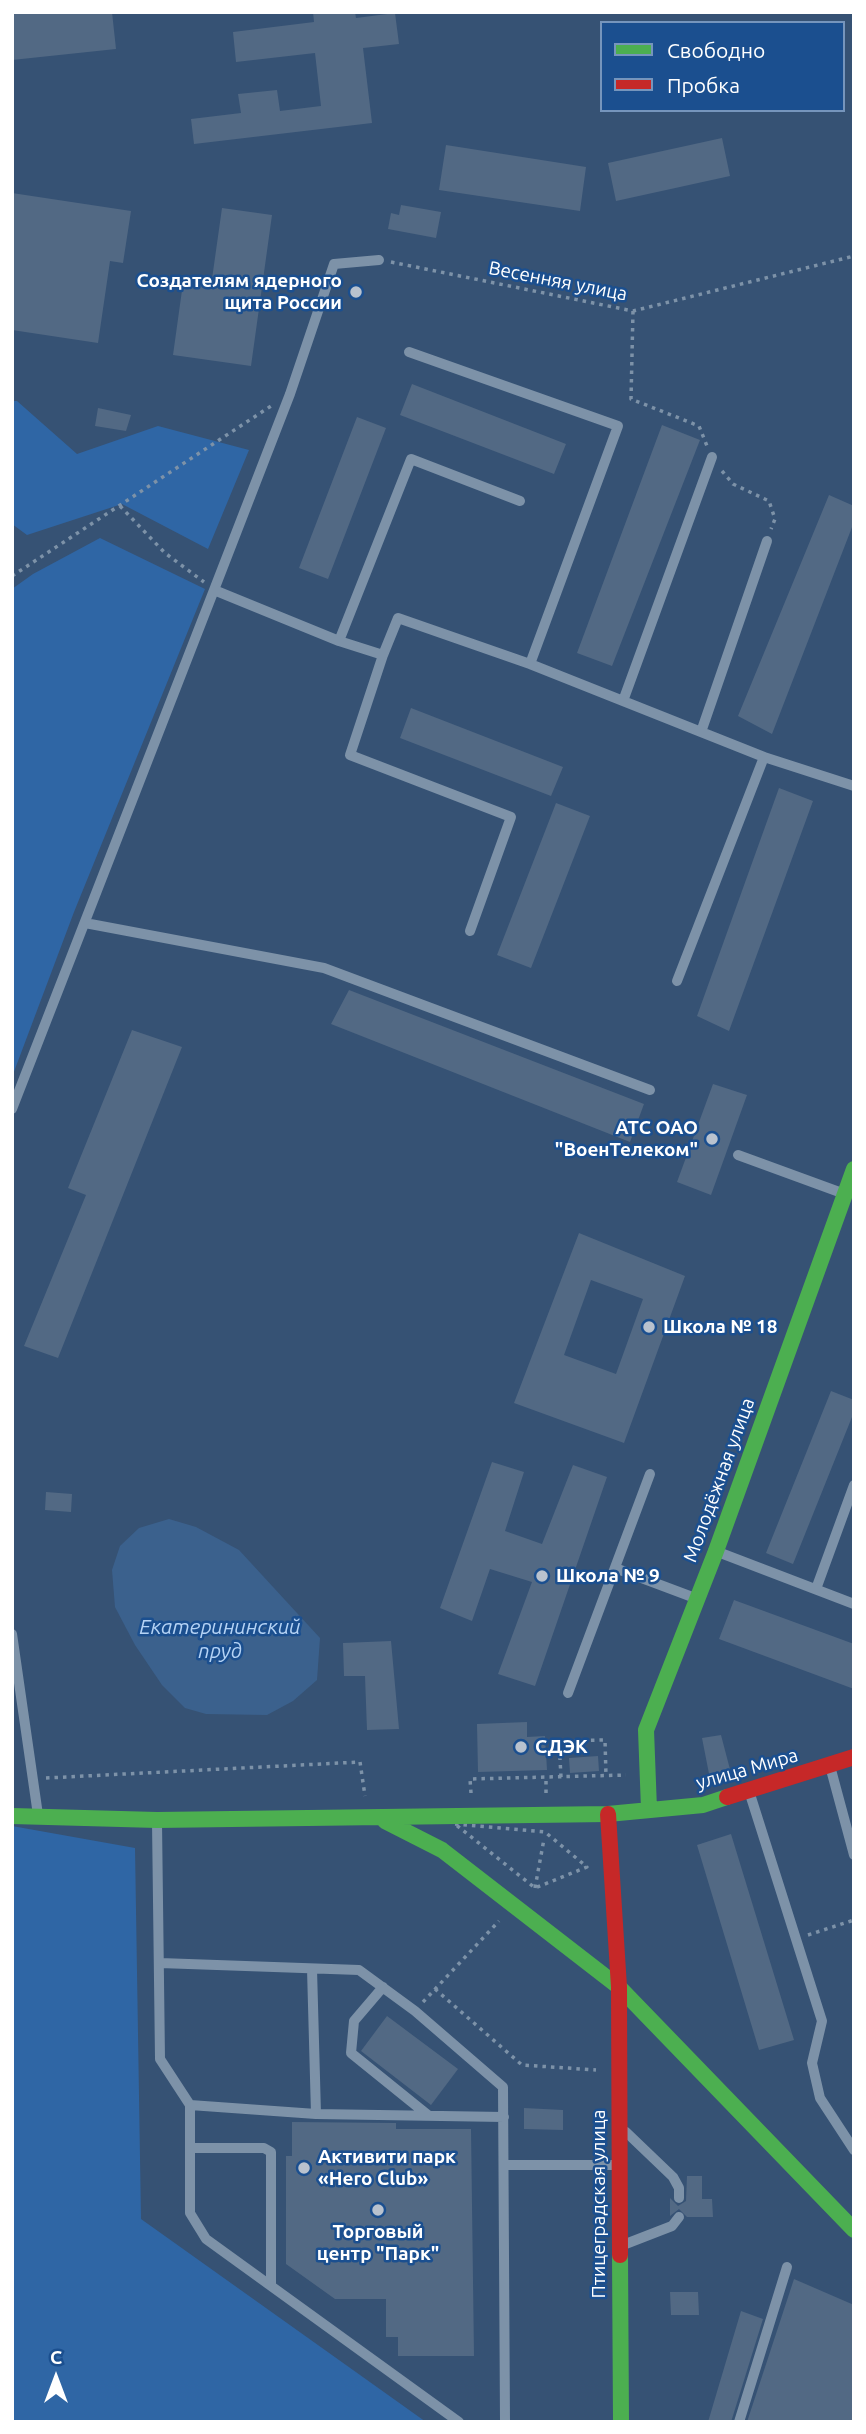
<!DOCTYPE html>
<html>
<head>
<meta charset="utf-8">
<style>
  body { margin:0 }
  #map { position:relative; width:866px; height:2434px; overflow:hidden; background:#365274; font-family:Ubuntu,sans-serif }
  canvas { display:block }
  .frame { position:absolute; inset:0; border:14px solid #fff; pointer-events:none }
  .legend { position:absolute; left:600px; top:21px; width:245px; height:91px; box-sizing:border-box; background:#1b4f8f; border:2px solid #7695bc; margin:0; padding:9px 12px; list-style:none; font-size:21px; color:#fff }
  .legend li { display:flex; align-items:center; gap:14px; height:35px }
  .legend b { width:35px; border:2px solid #7695bc }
  .north { position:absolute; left:21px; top:2343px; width:70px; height:70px; -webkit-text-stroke:5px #1b4f8f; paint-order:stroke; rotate:0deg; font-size:19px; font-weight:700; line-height:28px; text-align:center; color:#fff }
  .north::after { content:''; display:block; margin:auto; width:24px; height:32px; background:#fff; clip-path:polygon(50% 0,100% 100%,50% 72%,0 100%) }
</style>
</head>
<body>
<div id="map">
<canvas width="866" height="2434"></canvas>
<div class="frame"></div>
<ul class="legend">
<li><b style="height:9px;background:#4caf50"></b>Свободно</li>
<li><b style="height:9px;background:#c62828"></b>Пробка</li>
</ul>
<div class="north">С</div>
</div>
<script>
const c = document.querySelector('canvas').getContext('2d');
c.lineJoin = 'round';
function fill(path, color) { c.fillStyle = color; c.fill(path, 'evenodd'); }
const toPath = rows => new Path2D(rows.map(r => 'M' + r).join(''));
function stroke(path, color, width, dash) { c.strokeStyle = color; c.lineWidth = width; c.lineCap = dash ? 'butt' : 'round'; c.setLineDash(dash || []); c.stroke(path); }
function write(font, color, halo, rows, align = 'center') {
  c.font = font + ' Ubuntu,sans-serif'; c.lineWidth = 5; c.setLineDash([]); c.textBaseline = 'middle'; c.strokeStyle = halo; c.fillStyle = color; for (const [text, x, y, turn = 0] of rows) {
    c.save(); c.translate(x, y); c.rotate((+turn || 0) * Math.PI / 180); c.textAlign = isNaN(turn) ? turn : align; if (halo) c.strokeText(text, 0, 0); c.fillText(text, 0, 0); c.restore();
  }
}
fill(toPath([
  [12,401,17,401,77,454,158,426,249,450,208,549,122,504,27,535,12,524],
  [100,538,205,589,74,912,12,1077,12,589,33,574],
  [12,1826,135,1848,141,2219,426,2422,12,2422]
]), '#2f66a5');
fill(toPath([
  [169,1519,196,1527,239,1550,320,1638,317,1680,293,1701,267,1715,206,1714,185,1708,162,1685,135,1645,115,1607,112,1570,120,1546,139,1528]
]), '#3b618d');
fill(toPath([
  [12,12,112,12,116,49,12,60],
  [313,12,355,12,356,18,395,13,399,44,363,48,372,123,194,144,191,119,241,113,238,94,277,90,280,111,321,106,315,53,236,62,233,32,314,22],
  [722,138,730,176,616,201,608,163],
  [446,145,586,167,580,211,439,190],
  [12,193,131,211,123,263,110,261,98,343,12,330],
  [401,205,441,212,436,238,388,229,391,213,399,215],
  [222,208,272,215,251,366,173,355,183,283,211,286],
  [412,384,566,444,554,474,400,415],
  [98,408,131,415,126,431,95,426],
  [357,417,386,428,328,579,299,568],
  [662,425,700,440,612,666,577,653],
  [829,495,854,506,854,522,772,734,738,716],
  [411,708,563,767,551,796,400,738],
  [779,788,813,801,729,1031,697,1016],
  [556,803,590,816,531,968,497,955],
  [349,990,644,1104,630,1142,331,1024],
  [132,1030,182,1047,58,1358,24,1346,86,1195,68,1188],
  [713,1084,747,1095,711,1195,677,1182],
  [579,1233,685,1276,624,1443,514,1403],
  [591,1280,643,1299,616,1374,564,1355],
  [831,1391,854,1400,854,1412,793,1564,766,1553],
  [492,1462,524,1472,505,1531,542,1544,573,1465,607,1477,535,1686,498,1674,532,1582,490,1569,472,1621,440,1608],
  [46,1492,72,1494,71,1512,45,1510],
  [734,1600,854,1644,854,1689,719,1639],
  [391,1641,399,1729,367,1730,365,1676,344,1676,343,1643],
  [527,1722,527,1737,545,1736,547,1770,478,1772,477,1724],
  [721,1735,732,1777,711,1784,702,1738],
  [598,1756,599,1771,570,1773,569,1758],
  [731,1834,794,2040,759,2050,697,1845],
  [387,2016,458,2069,431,2105,361,2051],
  [524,2108,563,2110,563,2130,524,2129],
  [292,2122,396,2123,396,2129,471,2129,474,2356,398,2356,398,2337,386,2337,386,2299,335,2299,286,2264,286,2156,292,2156],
  [687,2176,702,2176,702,2199,712,2199,713,2217,687,2217,679,2209,670,2216,670,2198,678,2206,686,2201],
  [794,2279,854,2305,854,2422,747,2422],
  [670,2292,698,2292,699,2315,671,2315],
  [741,2311,763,2319,731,2422,708,2422]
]), '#526984');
stroke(toPath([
  [391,262,633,311,854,256],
  [633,311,631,399,699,426,707,446],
  [722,471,733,484,769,501,775,519,771,529],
  [120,506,165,553,204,582],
  [12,576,271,406],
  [561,1777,559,1741,605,1740,606,1776],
  [46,1778,360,1762,365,1796],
  [471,1793,470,1779,626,1775],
  [546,1793,546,1777],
  [455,1824,545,1832,587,1867,535,1888,455,1824],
  [535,1888,544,1839],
  [808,1935,854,1920],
  [435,1989,522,2065,596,2070],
  [423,2002,499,1921]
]), '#7d92a8', 3.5, [3.5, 5]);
stroke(toPath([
  [409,352,618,426,530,664],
  [214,590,290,394,334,264,379,260],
  [339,641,411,459,520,501],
  [383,655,350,755,511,817,470,931],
  [623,701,712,457],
  [701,732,767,541],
  [85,923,324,968,650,1090],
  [677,981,764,757,854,786],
  [12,1109,214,590,339,641,383,655,398,618,530,664,764,757],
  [738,1155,842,1193],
  [718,1552,854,1604],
  [615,1568,695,1598],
  [816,1589,854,1485],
  [12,1634,38,1815],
  [568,1693,650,1474],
  [830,1766,854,1855],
  [749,1791,822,2021,812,2063,820,2098,854,2150],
  [157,1822,160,2059,190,2105,190,2213,206,2239,459,2422],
  [160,1963,359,1970,415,2011,503,2087,505,2422],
  [312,1969,316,2114],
  [383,1987,354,2021,351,2053,429,2116],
  [190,2105,316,2114,504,2117],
  [626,2132,673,2177,679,2188,679,2198],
  [190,2148,264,2148,271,2152,271,2284],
  [504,2165,617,2165],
  [623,2245,672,2226,679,2217],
  [739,2422,787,2267]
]), '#7d92a8', 10);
stroke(toPath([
  [649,1809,646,1730,716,1551,854,1169],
  [12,1816,157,1820,608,1814,703,1805,727,1797],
  [385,1821,442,1850,619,1987,854,2230],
  [620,2255,621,2422]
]), '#4caf50', 16);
stroke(toPath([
  [727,1797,854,1757],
  [608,1814,619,1987,620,2255]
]), '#c62828', 16);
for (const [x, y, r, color] of [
  [356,292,7,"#b9c2ce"],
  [712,1139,7,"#b9c2ce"],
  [649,1327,7,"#b9c2ce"],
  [542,1576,7,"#b9c2ce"],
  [521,1747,7,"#b9c2ce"],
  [304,2168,7,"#b9c2ce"],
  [378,2210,7,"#b9c2ce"]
]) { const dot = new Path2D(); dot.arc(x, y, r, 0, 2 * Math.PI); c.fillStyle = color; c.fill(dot); stroke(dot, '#1b4f8f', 2.5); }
write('bold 19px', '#fff', '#1b4f8f', [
  ["Создателям ядерного",342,281,"right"],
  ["щита России",342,303,"right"],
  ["АТС ОАО",698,1128,"right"],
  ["\"ВоенТелеком\"",698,1150,"right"],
  ["Школа № 18",663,1327],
  ["Школа № 9",556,1576],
  ["СДЭК",535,1747],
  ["Активити парк",318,2157],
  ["«Hero Club»",318,2179],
  ["Торговый",378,2232,"center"],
  ["центр \"Парк\"",378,2254,"center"]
], 'left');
write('19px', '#fff', '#1b4f8f', [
  ["Весенняя улица",558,281,11],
  ["Молодёжная улица",719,1480,-70],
  ["улица Мира",747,1769,-16],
  ["Птицеградская улица",599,2204,-90]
]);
write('italic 21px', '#b5d3f5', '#1b4f8f', [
  ["Екатерининский",220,1627],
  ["пруд",220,1651]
]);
</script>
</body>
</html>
